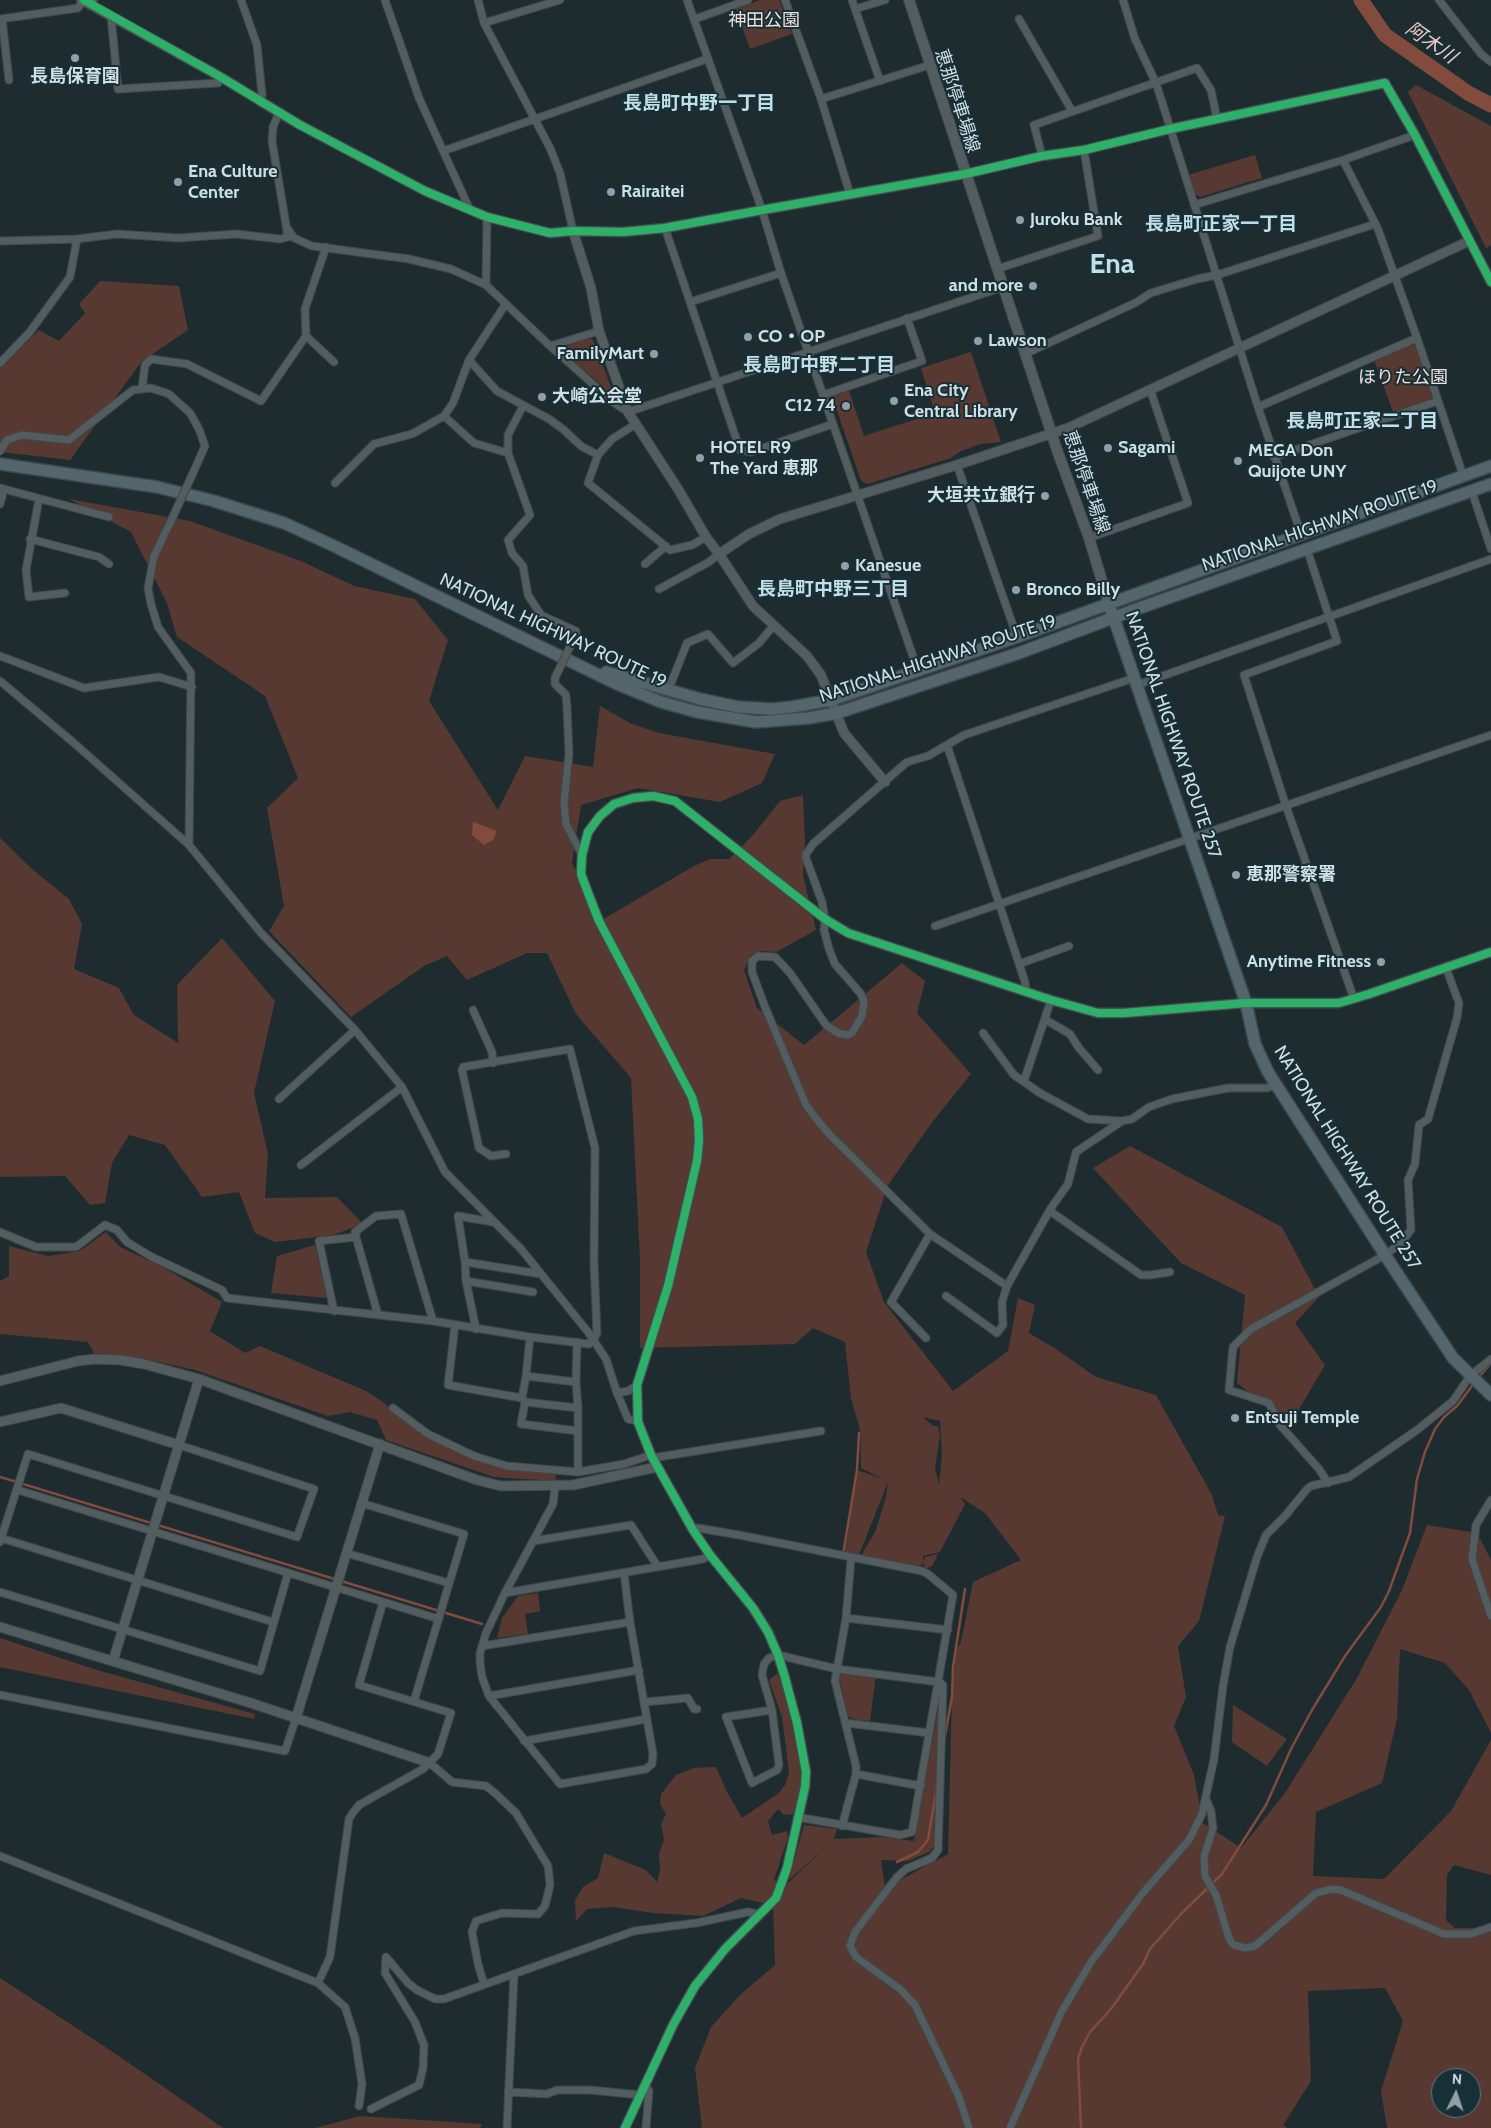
<!DOCTYPE html>
<html>
<head>
<meta charset="utf-8">
<style>
  body { margin:0 }
  #map { position:relative; width:1491px; height:2128px; overflow:hidden; background:#1e2c30; font-family:Cabin,sans-serif }
  canvas { display:block }
  .north { position:absolute; left:1431px; top:2068px; width:50px; height:50px; box-sizing:border-box; background:#173037; border:1px solid #61767c; border-radius:50%; rotate:4deg; font-size:14px; font-weight:700; line-height:20px; text-align:center; color:#d0dfe3 }
  .north::after { content:''; display:block; margin:auto; width:18px; height:22px; background:#92a0a4; clip-path:polygon(50% 0,100% 100%,50% 72%,0 100%) }
</style>
</head>
<body>
<div id="map">
<canvas width="1491" height="2128"></canvas>
<div class="north">N</div>
</div>
<script>
const c = document.querySelector('canvas').getContext('2d');
c.lineJoin = 'round';
function fill(path, color) { c.fillStyle = color; c.fill(path, 'evenodd'); }
const toPath = rows => new Path2D(rows.map(r => 'M' + r).join(''));
function stroke(path, color, width, dash) { c.strokeStyle = color; c.lineWidth = width; c.lineCap = dash ? 'butt' : 'round'; c.setLineDash(dash || []); c.stroke(path); }
function write(font, color, halo, rows, align = 'center') {
  c.font = font + ' Cabin,"Noto Sans JP",sans-serif'; c.lineWidth = 4; c.setLineDash([]); c.textBaseline = 'middle'; c.strokeStyle = halo; c.fillStyle = color; for (const [text, x, y, turn = 0] of rows) {
    c.save(); c.translate(x, y); c.rotate((+turn || 0) * Math.PI / 180); c.textAlign = isNaN(turn) ? turn : align; if (halo) c.strokeText(text, 0, 0); c.fillText(text, 0, 0); c.restore();
  }
}
fill(toPath([
  [760,0,779,0,792,34,750,49,736,9],
  [1416,85,1491,126,1491,245,1486,248,1408,92],
  [1255,155,1262,178,1200,197,1195,194,1188,175],
  [100,281,179,286,188,330,142,361,70,460,0,452,0,369,39,330,59,341,85,313,79,304],
  [589,338,593,340,616,400,596,380,557,349],
  [1412,344,1415,346,1433,395,1431,399,1393,412,1374,360],
  [971,352,1001,442,981,444,961,451,951,458,868,484,861,481,833,399,835,394,849,391,864,436,935,413,921,368],
  [69,499,190,521,301,561,354,586,415,599,448,640,429,701,498,810,525,756,593,767,600,706,630,723,659,733,775,754,762,783,720,802,638,788,581,805,572,863,600,921,694,866,711,859,729,859,752,836,780,801,803,795,805,841,803,875,816,930,776,952,761,951,750,956,744,970,757,1008,804,1045,902,963,925,981,917,1013,971,1074,933,1121,888,1185,866,1252,884,1302,953,1391,1008,1351,1018,1298,1035,1305,1029,1333,1056,1349,1096,1377,1156,1395,1212,1495,1218,1515,1225,1516,1199,1621,1178,1646,1186,1697,1174,1726,1194,1775,1203,1823,1241,1848,1285,1793,1357,1678,1402,1590,1427,1525,1477,1533,1491,1560,1491,1733,1469,1690,1445,1663,1400,1649,1397,1719,1382,1783,1316,1812,1313,1876,1384,1879,1451,1811,1491,1740,1491,1875,1454,1865,1447,1875,1446,1920,1455,1928,1491,1928,1491,2128,1387,2128,1381,2091,1403,2021,1385,1988,1308,1991,1311,2081,1283,2125,1288,2128,702,2128,695,2068,711,2027,740,1995,775,1965,773,1905,741,1898,703,1916,654,1913,612,1907,587,1909,576,1921,575,1900,583,1887,598,1878,604,1853,646,1870,657,1882,660,1870,659,1853,664,1840,661,1824,666,1814,660,1804,661,1794,676,1775,694,1768,716,1767,727,1792,742,1818,779,1793,785,1785,789,1772,782,1717,769,1680,779,1672,803,1768,801,1789,796,1814,784,1815,778,1809,768,1821,772,1835,787,1831,788,1837,774,1880,788,1883,826,1847,789,1880,804,1825,837,1829,834,1839,883,1837,914,1841,939,1705,935,1845,929,1852,908,1861,881,1860,885,1888,948,1854,952,1697,956,1650,961,1642,973,1582,1021,1560,985,1513,960,1497,965,1504,940,1552,923,1556,924,1561,925,1557,938,1554,932,1566,925,1569,923,1563,920,1566,861,1556,876,1530,886,1497,888,1482,859,1555,845,1554,857,1470,883,1479,861,1468,860,1430,851,1398,845,1342,813,1328,795,1344,640,1348,640,1259,631,1078,576,1014,547,953,527,953,467,980,447,956,424,966,351,1017,269,931,284,906,267,808,298,778,265,696,177,637,167,603,131,532],
  [923,1417,940,1421,942,1455,939,1485,935,1468,940,1435,938,1426,933,1426],
  [1441,2078,1471,2078,1471,2108,1441,2108],
  [0,838,32,869,69,899,82,924,74,969,119,988,134,1015,178,1043,177,985,222,938,275,1001,254,1093,268,1154,265,1198,337,1197,363,1224,333,1235,275,1242,255,1233,239,1192,202,1197,165,1145,129,1135,112,1163,105,1203,90,1205,65,1176,0,1177],
  [1130,1146,1282,1227,1319,1297,1295,1323,1325,1365,1290,1425,1237,1383,1245,1295,1181,1263,1093,1168],
  [106,1232,120,1247,163,1267,222,1302,210,1331,245,1353,260,1346,366,1391,383,1402,409,1425,446,1447,491,1465,556,1474,555,1481,494,1477,386,1440,377,1420,350,1412,328,1416,195,1370,140,1358,94,1353,88,1342,0,1334,0,1281,9,1276,9,1246,48,1256,80,1251],
  [315,1245,327,1298,271,1293,277,1256],
  [538,1593,540,1611,525,1614,528,1634,497,1638,502,1618,518,1596],
  [0,1638,97,1670,255,1714,254,1719,0,1667],
  [845,1672,876,1675,870,1721,853,1719,848,1716,839,1676],
  [1233,1705,1287,1739,1267,1766,1232,1742],
  [0,1978,113,2052,223,2128,0,2128],
  [360,2116,482,2124,480,2128,315,2128]
]), '#573932');
fill(toPath([
  [473,822,497,831,493,840,484,845,472,835]
]), '#824b3e');
stroke(toPath([
  [1478,1378,1491,1363],
  [0,1477,482,1624],
  [843,1555,857,1470,859,1433],
  [944,1741,952,1697,953,1667,965,1589],
  [897,1862,918,1852,928,1840,937,1786],
  [1081,2128,1078,2059,1082,2047,1090,2032,1111,2009,1143,1964,1150,1949,1182,1913,1222,1874,1266,1805,1291,1749,1312,1710,1345,1656,1381,1607,1389,1591,1410,1533,1417,1479,1425,1452,1435,1429,1444,1417,1457,1406,1475,1382]
]), '#824b3e', 2.5);
stroke(toPath([
  [1361,0,1385,35,1468,93,1491,105]
]), '#824b3e', 15);
const minor = toPath([
  [241,0,257,45,262,94,261,103],
  [385,0,419,98,470,210],
  [478,0,484,23,550,148,560,173,573,231],
  [687,0,762,210,781,273,918,671],
  [785,0,821,99,850,194],
  [852,0,880,81],
  [1123,0,1135,39,1156,83,1258,407,1301,534],
  [1439,0,1481,54,1491,62],
  [855,9,885,0],
  [111,16,118,89,218,83,219,76],
  [0,19,78,8,84,0],
  [2,19,9,80],
  [695,19,748,0],
  [1019,19,1072,111],
  [484,23,560,0],
  [821,99,930,65],
  [443,151,707,59],
  [1042,156,1034,125,1197,68,1211,90,1217,119],
  [1343,160,1378,229,1417,338,1463,475],
  [1194,205,1343,160,1415,135],
  [665,228,740,450,751,452,833,424],
  [288,229,294,238,312,246,409,259,451,269,486,285,550,346,599,331],
  [0,241,77,239,117,234,178,238,236,234,280,239,288,237,272,141,273,127,279,113],
  [997,269,1098,236,1084,150],
  [486,285,487,217],
  [690,302,781,273],
  [505,305,469,360,453,403,444,416,474,443,508,453,530,515,508,540,512,553,523,566,528,595,541,615,576,631,576,634],
  [306,336,334,362],
  [550,346,613,402,628,412,1003,287],
  [1025,354,1135,303,1151,293,1197,279,1217,275,1375,224],
  [469,360,497,391,549,419,564,430,581,446,598,455],
  [0,363,29,333,70,277,77,239],
  [142,389,145,365,151,359,187,364,261,401,306,336,305,309,326,247],
  [823,395,922,361,907,318],
  [1258,407,1417,338],
  [636,424,612,439,598,455,588,483,670,550,692,545,706,537],
  [0,451,7,440,22,435,69,440,133,390,151,388,169,394,190,413,199,429,205,446,193,473],
  [508,453,508,435,523,406],
  [1274,457,1438,401],
  [957,465,1017,637],
  [335,483,374,444,412,434,444,416],
  [0,488,109,517],
  [1472,492,1491,549],
  [39,499,26,570,29,597,65,593],
  [0,504,4,489],
  [170,523,154,556,148,588,151,604,158,627,191,673,189,845],
  [1089,538,1188,503,1150,389],
  [30,539,99,557,109,564],
  [1307,549,1337,641,1244,675,1286,806,1354,999],
  [645,564,666,546],
  [659,589,709,562,719,554],
  [0,656,84,688,159,677,192,687],
  [555,678,555,684,566,695,567,707,569,754,564,803,566,824,582,855],
  [0,681,74,743,189,845,261,933,355,1030,402,1087,445,1172,521,1249,588,1332,606,1359,617,1393,628,1419,638,1422],
  [1137,685,1491,559],
  [668,691,687,643,708,634,733,663,759,643,774,625],
  [947,745,1025,982,1026,992],
  [935,926,1491,735],
  [1019,964,1069,946],
  [473,1010,492,1052,493,1063],
  [1046,1020,1070,1034,1079,1048,1098,1070],
  [983,1033,1014,1075,1040,1093,1088,1119,1122,1121,1132,1119,1149,1107,1172,1099,1228,1088,1267,1088,1276,1085],
  [1024,1081,1051,1000],
  [279,1099,355,1030],
  [301,1165,402,1087],
  [1050,1211,1141,1275,1150,1275,1170,1272],
  [0,1232,36,1247,76,1247,105,1225,117,1230,127,1242,152,1257,222,1290,227,1298,433,1321,530,1337,589,1344,593,1341,597,1333,594,1263,595,1148,570,1049,463,1067,462,1070,479,1148,491,1156,506,1154],
  [356,1237,378,1315],
  [465,1262,541,1274],
  [466,1281,533,1292],
  [1007,1286,930,1234,829,1134,815,1117,806,1105,765,1007,752,972,752,961,758,956,775,957,790,973,826,1025,838,1033,847,1035,852,1033,862,1016,864,1002,861,994,835,964,829,949,824,930,825,919,822,902,806,858,806,854,813,844,907,762,928,756,964,735,1134,678],
  [946,1296,997,1333,1003,1325,1002,1302,1007,1286,1051,1208,1068,1184,1076,1152,1122,1121],
  [334,1311,319,1241,356,1237,355,1232,376,1216,401,1214,433,1321],
  [455,1325,448,1385,522,1398],
  [476,1329,466,1281,465,1262,458,1216,493,1222],
  [530,1337,526,1376,522,1398,525,1402,521,1424,578,1431],
  [926,1338,891,1302,930,1234],
  [577,1342,576,1382,578,1408,578,1472,624,1464,651,1455],
  [526,1376,576,1382],
  [617,1393,628,1391,637,1385],
  [525,1402,578,1408],
  [393,1408,428,1434,474,1456,507,1466,578,1472],
  [652,1458,821,1431],
  [1328,1483,1319,1469,1280,1425,1269,1403,1229,1390,1233,1347,1251,1329,1385,1255,1400,1244,1411,1230,1408,1180,1415,1164,1419,1125,1428,1119,1457,1018,1459,1003,1446,968],
  [555,1486,553,1504,505,1593,486,1633,480,1653,480,1662,482,1677,489,1696,560,1784,646,1769,652,1764,653,1754,630,1622,624,1573],
  [18,1490,439,1619],
  [1491,1500,1476,1525,1472,1559,1491,1616],
  [361,1503,464,1534,414,1701],
  [693,1530,698,1528,739,1535,922,1571,928,1574,953,1595,912,1832,900,1835,797,1817],
  [1,1538,273,1622],
  [533,1541,631,1525,658,1567],
  [0,1542,28,1454,297,1537,314,1489,179,1445],
  [346,1553,449,1583],
  [0,1592,260,1671,288,1573],
  [505,1593,703,1559,710,1555],
  [846,1618,948,1630],
  [482,1646,630,1622],
  [0,1695,285,1751,296,1718],
  [489,1696,639,1670],
  [645,1702,688,1698,694,1709,697,1709],
  [772,1710,726,1717,752,1783,777,1770,779,1765,772,1710,762,1675,764,1664,769,1658,778,1655,837,1669,939,1682,943,1685,938,1850,932,1858,906,1869,897,1877,855,1932,850,1946,856,1957,900,1989,915,2005,959,2097,969,2128],
  [846,1723,929,1733],
  [524,1741,647,1719],
  [430,1763,452,1782,486,1786,496,1794,516,1813,548,1866,550,1885,545,1906,538,1914,502,1913,476,1921,472,1932,478,1964,484,1984],
  [856,1774,921,1786],
  [1206,1799,1211,1811,1213,1828,1204,1857,1205,1876,1216,1895,1228,1935,1231,1942,1234,1945,1245,1948,1255,1946,1316,1893,1332,1889,1341,1890,1444,1934,1471,1934,1491,1927],
  [842,1826,856,1774,856,1766,835,1681,846,1618,851,1559],
  [0,1856,318,1983,345,2007,355,2038,362,2084,359,2106],
  [386,1957,408,1983,417,1990,435,1999,444,1999,634,1931,696,1923,748,1912,758,1914],
  [318,1983,330,1957,349,1819,352,1814,359,1805,423,1769,438,1754,451,1713,359,1685,383,1602],
  [508,2092,547,2094,557,2090,590,2090,641,2095],
  [371,2109,419,2085,423,2068,424,2045,415,2022,385,1973,386,1957],
  [507,2128,514,1974],
  [646,2128,649,2091,646,2086],
  [1010,2128,1062,2011,1091,1962,1142,1894,1189,1840,1202,1814,1214,1759,1223,1686,1230,1647,1257,1557,1266,1535,1285,1516,1307,1489,1311,1486,1349,1477,1417,1430,1453,1401,1470,1376,1491,1359]
]);
const tertiary = toPath([
  [84,1,219,76,300,125,425,191,487,217,550,233,573,231,623,232,665,228,762,210,965,174,1042,156,1084,150,1170,129,1385,83,1415,135,1491,282],
  [573,231,591,288,599,331,628,412,678,489,706,537,719,554,753,606,807,656,821,675,844,733,885,782],
  [719,554,749,534,780,519,957,465,1068,428,1469,241],
  [0,1381,78,1361,95,1359,121,1360,144,1364,199,1379,477,1480,501,1486,573,1485,657,1467],
  [0,1422,61,1408,179,1445],
  [0,1627,251,1703,430,1763],
  [113,1661,199,1379],
  [296,1718,380,1444],
  [625,2128,673,2025,695,1986,725,1949,776,1898,787,1868,805,1787,806,1772,797,1723,784,1674,778,1655,768,1632,753,1608,710,1555,693,1530,651,1455,638,1422,637,1385,668,1286,697,1161,699,1141,698,1119,692,1097,599,921,588,893,581,874,582,855,588,832,600,816,614,804,633,798,653,796,675,801,825,919,848,933,1051,1000,1098,1013,1124,1013,1246,1003,1339,1003,1369,994,1491,952]
]);
const secondary = toPath([
  [909,0,1057,450,1089,538,1109,604]
]);
const primary = toPath([
  [83,0,91,0]
]);
const trunk = toPath([
  [0,464,157,487,214,501,284,523,334,546,617,684,661,702,697,712,756,722,809,718,837,713,1019,653,1134,610,1491,484],
  [1111,610,1246,1003,1255,1044,1268,1072,1385,1255,1453,1358,1491,1395],
  [606,672,700,699,738,707,772,709,792,707,831,700,1017,637,1491,466]
]);
stroke(minor, '#3d484c', 9);
stroke(tertiary, '#3d484c', 11);
stroke(secondary, '#3d484c', 12);
stroke(primary, '#3d484c', 14);
stroke(trunk, '#3d484c', 14);
stroke(minor, '#535d60', 7);
stroke(tertiary, '#535d60', 9);
stroke(secondary, '#535d60', 10);
stroke(primary, '#58686c', 11);
stroke(trunk, '#54666b', 11);
const minorBridge = toPath([
  [170,523,193,473],
  [555,678,576,634]
]);
stroke(minorBridge, '#3d484c', 9, []);
stroke(minorBridge, '#535d60', 7);
stroke(toPath([
  [84,0,219,76,300,125,425,191,487,217,550,233,573,231,623,232,665,228,762,210,965,174,1042,156,1084,150,1170,129,1385,83,1415,135,1491,282],
  [625,2128,673,2025,695,1986,725,1949,776,1898,787,1868,805,1787,806,1772,797,1723,784,1674,778,1655,768,1632,753,1608,710,1555,693,1530,651,1455,638,1422,637,1385,668,1286,697,1161,699,1141,698,1119,692,1097,599,921,588,893,581,874,582,855,588,832,600,816,614,804,633,798,653,796,675,801,825,919,848,933,1051,1000,1098,1013,1124,1013,1246,1003,1339,1003,1369,994,1491,952]
]), '#2db169', 8);
for (const [x, y, r, color] of [
  [75,58,5,"#92a0a4"],
  [178,182,5,"#92a0a4"],
  [611,192,5,"#92a0a4"],
  [1020,220,5,"#92a0a4"],
  [1033,286,5,"#92a0a4"],
  [748,337,5,"#92a0a4"],
  [978,341,5,"#92a0a4"],
  [654,354,5,"#92a0a4"],
  [542,397,5,"#92a0a4"],
  [894,401,5,"#92a0a4"],
  [846,406,5,"#92a0a4"],
  [1108,448,5,"#92a0a4"],
  [700,458,5,"#92a0a4"],
  [1238,461,5,"#92a0a4"],
  [1045,496,5,"#92a0a4"],
  [845,566,5,"#92a0a4"],
  [1016,590,5,"#92a0a4"],
  [1236,875,5,"#92a0a4"],
  [1381,962,5,"#92a0a4"],
  [1235,1418,5,"#92a0a4"]
]) { const dot = new Path2D(); dot.arc(x, y, r, 0, 2 * Math.PI); c.fillStyle = color; c.fill(dot); stroke(dot, '#173037', 2); }
write('18px', '#f3dfda', '#173037', [
  ["神田公園",764,21],
  ["ほりた公園",1403,378]
]);
write('bold 18px', '#d0dfe3', '#173037', [
  ["長島保育園",75,77,"center"],
  ["Ena Culture",188,172],
  ["Center",188,193],
  ["Rairaitei",621,192],
  ["Juroku Bank",1030,220],
  ["and more",1023,286,"right"],
  ["CO・OP",758,337],
  ["Lawson",988,341],
  ["FamilyMart",644,354,"right"],
  ["Ena City",904,391],
  ["Central Library",904,412],
  ["大崎公会堂",552,397],
  ["C12 74",836,406,"right"],
  ["HOTEL R9",710,448],
  ["The Yard 恵那",710,469],
  ["Sagami",1118,448],
  ["MEGA Don",1248,451],
  ["Quijote UNY",1248,472],
  ["大垣共立銀行",1035,496,"right"],
  ["Kanesue",855,566],
  ["Bronco Billy",1026,590],
  ["恵那警察署",1246,875],
  ["Anytime Fitness",1371,962,"right"],
  ["Entsuji Temple",1245,1418]
], 'left');
write('18px', '#d0dfe3', '#173037', [
  ["恵那停車場線",957,101,72],
  ["恵那停車場線",1086,482,71],
  ["NATIONAL HIGHWAY ROUTE 19",1320,526,-19],
  ["NATIONAL HIGHWAY ROUTE 19",553,631,25],
  ["NATIONAL HIGHWAY ROUTE 19",938,659,-18],
  ["NATIONAL HIGHWAY ROUTE 257",1173,735,71],
  ["NATIONAL HIGHWAY ROUTE 257",1347,1158,58]
]);
write('italic 19px', '#f2cbc1', '#173037', [
  ["阿木川",1431,43,35]
]);
write('bold 19px', '#c2dfe9', '#173037', [
  ["長島町中野一丁目",699,103],
  ["長島町正家一丁目",1221,224],
  ["長島町中野二丁目",819,365],
  ["長島町正家二丁目",1362,421],
  ["長島町中野三丁目",833,589]
]);
write('bold 28px', '#c2dfe9', '#173037', [
  ["Ena",1112,265]
]);
</script>
</body>
</html>
